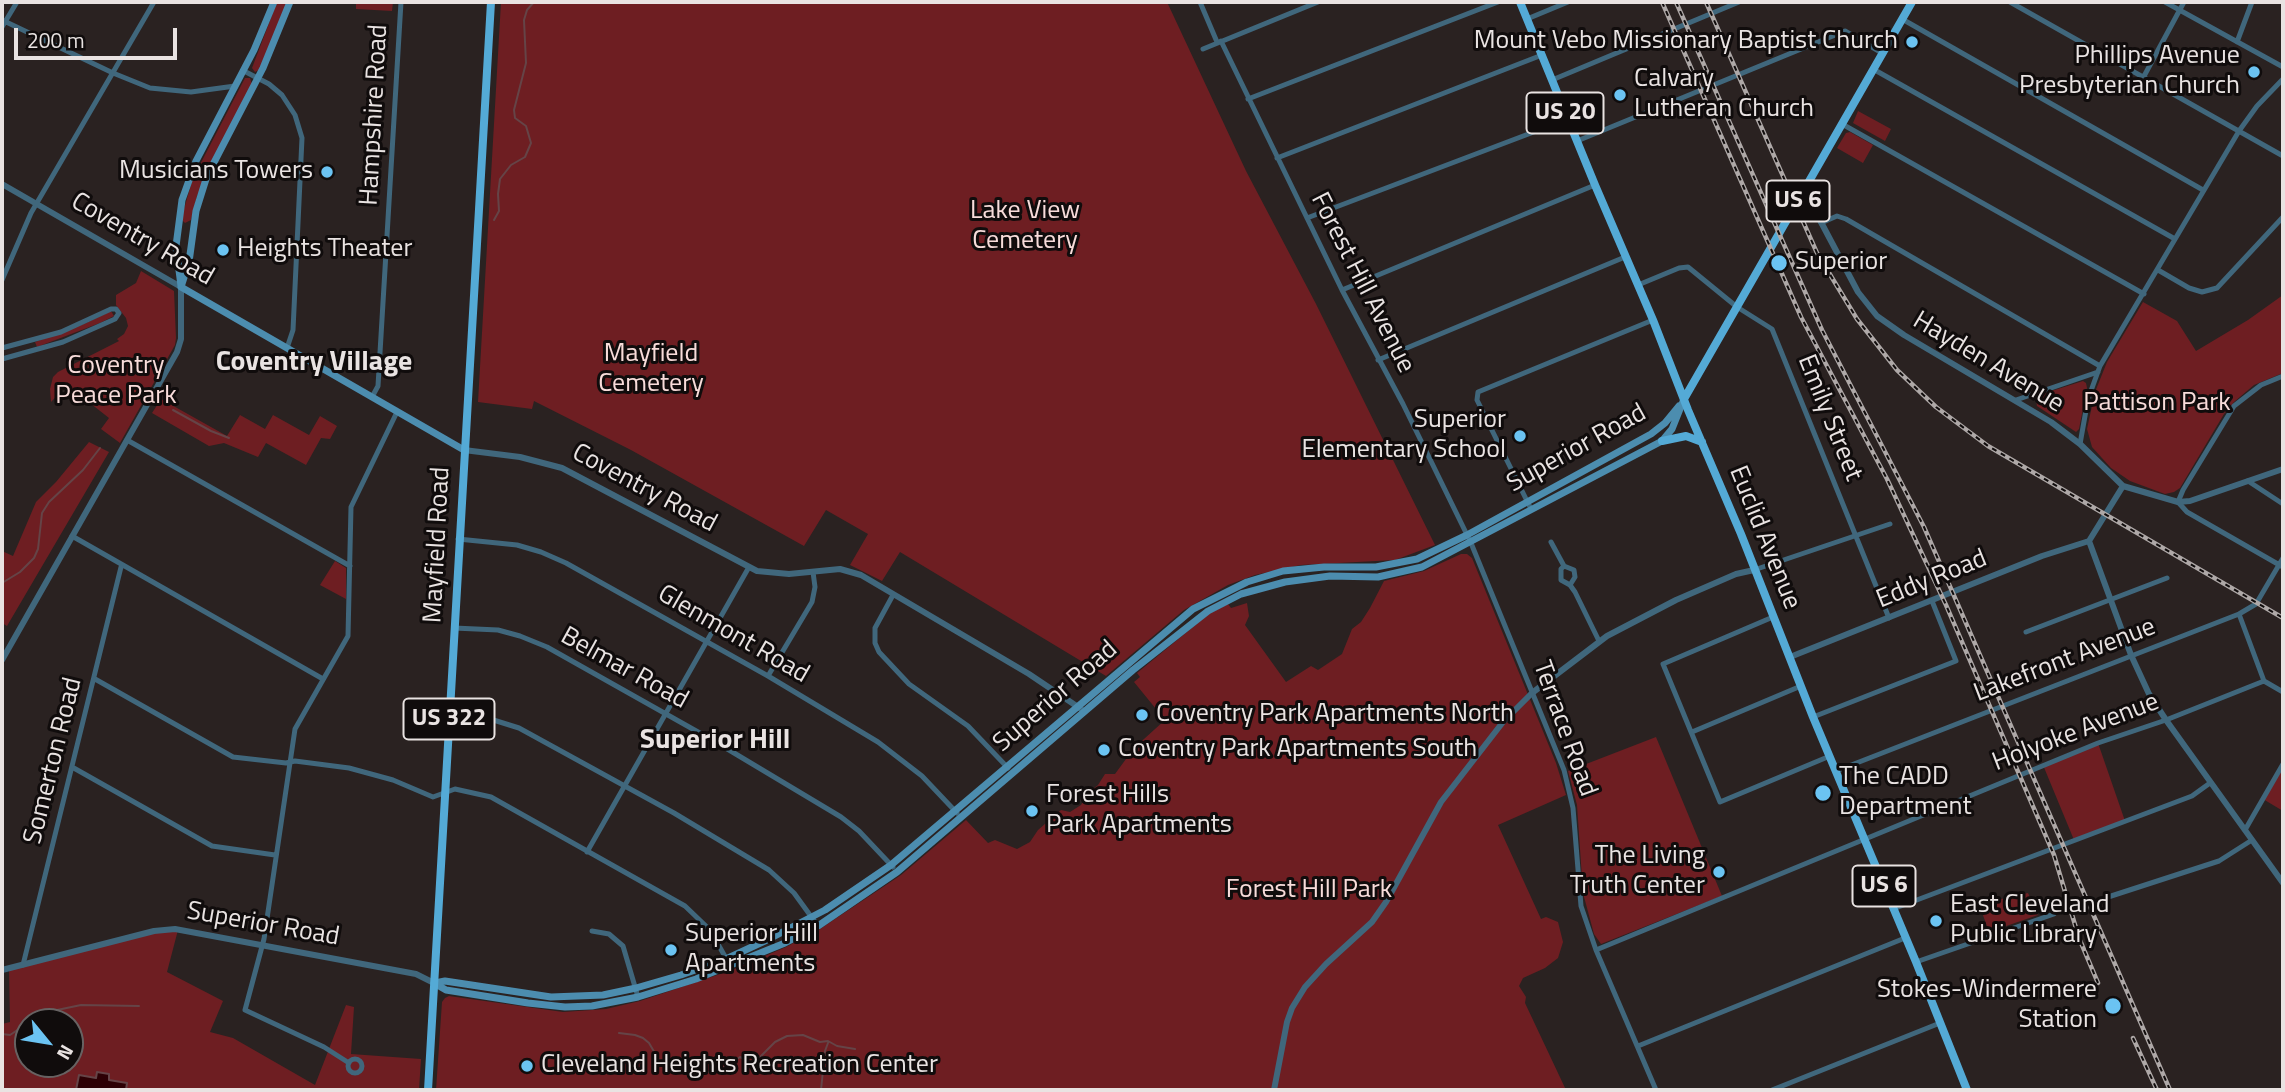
<!DOCTYPE html>
<html>
<head>
<meta charset="utf-8">
<style>
  body { margin:0 }
  #map { position:relative; width:2285px; height:1092px; overflow:hidden; background:#2a2221; font-family:"Titillium Web",sans-serif }
  canvas { display:block }
  .frame { position:absolute; inset:0; border:4px solid #e9e3e2; pointer-events:none }
  .north { position:absolute; left:14px; top:1008px; width:70px; height:70px; box-sizing:border-box; background:#100c0c; border:2px solid #676262; border-radius:50%; rotate:120deg; font-size:19px; font-weight:700; line-height:28px; text-align:center; color:#e9e3e2 }
  .north::after { content:''; display:block; margin:auto; width:24px; height:32px; background:#6bc3f2; clip-path:polygon(50% 0,100% 100%,50% 72%,0 100%) }
  .scale { position:absolute; left:14px; top:28px; width:163px; height:32px; box-sizing:border-box; border:4px solid #e9e3e2; border-top:0; padding-left:9px; font-size:21px; line-height:24px; white-space:nowrap; color:#e9e3e2; -webkit-text-stroke:5px #100c0c; paint-order:stroke }
</style>
</head>
<body>
<div id="map">
<canvas width="2285" height="1092"></canvas>
<div class="frame"></div>
<div class="north">N</div>
<div class="scale">200 m</div>
</div>
<script>
const c = document.querySelector('canvas').getContext('2d');
c.lineJoin = 'round';
function fill(path, color) { c.fillStyle = color; c.fill(path, 'evenodd'); }
const toPath = rows => new Path2D(rows.map(r => 'M' + r).join(''));
function stroke(path, color, width, dash) { c.strokeStyle = color; c.lineWidth = width; c.lineCap = dash ? 'butt' : 'round'; c.setLineDash(dash || []); c.stroke(path); }
function write(font, color, halo, rows, align = 'center') {
  c.font = font + ' "Titillium Web",sans-serif'; c.lineWidth = 6; c.setLineDash([]); c.textBaseline = 'middle'; c.strokeStyle = halo; c.fillStyle = color; for (const [text, x, y, turn = 0] of rows) {
    c.save(); c.translate(x, y); c.rotate((+turn || 0) * Math.PI / 180); c.textAlign = isNaN(turn) ? turn : align; if (halo) c.strokeText(text, 0, 0); c.fillText(text, 0, 0); c.restore();
  }
}
fill(toPath([
  [277,2,288,2,259,70,255,72,252,68],
  [356,2,393,2,392,11,356,9],
  [501,2,1167,2,1246,171,1316,304,1435,545,1395,560,1301,565,1255,575,1228,585,1184,610,1106,676,900,552,882,581,850,565,868,534,826,510,804,546,631,450,534,401,532,409,478,402],
  [245,78,250,78,252,84,197,196,191,220,185,223,181,219,193,178],
  [1858,111,1891,129,1885,141,1853,123],
  [1850,132,1873,145,1863,163,1837,148,1846,133],
  [141,271,174,291,176,338,175,345,120,443,101,429,109,418,67,385,51,402,50,389,53,377,58,372,119,341,117,339,124,334,128,326,126,318,116,305,116,295,136,283],
  [2283,295,2283,373,2254,385,2234,402,2224,414,2180,488,2174,492,2165,494,2130,481,2111,468,2092,447,2087,429,2095,392,2107,362,2143,302,2177,321,2196,351,2248,320],
  [111,311,114,316,100,323,37,347,35,342,86,323],
  [2083,381,2086,383,2087,388,2079,429,2076,432,2037,406,2036,400,2039,395],
  [161,399,227,436,240,415,265,429,273,415,309,435,320,416,337,426,330,439,321,438,306,465,266,443,258,457,224,443,209,446,152,413],
  [89,442,109,452,7,626,2,623,2,551,13,556,36,502,56,482],
  [1461,554,1467,554,1472,558,1556,763,1566,795,1498,825,1541,919,1546,917,1558,922,1563,942,1558,958,1545,968,1523,978,1519,986,1526,997,1525,1003,1566,1090,436,1090,442,1002,445,998,449,996,563,1012,606,1009,640,1001,732,970,786,947,820,929,901,875,966,820,988,843,995,840,1017,849,1030,842,1038,830,1061,810,1070,812,1081,805,1087,794,1098,785,1105,774,1115,774,1134,748,1165,720,1134,682,1140,677,1137,673,1210,613,1228,604,1231,608,1247,603,1249,616,1245,625,1286,682,1311,666,1318,670,1342,654,1352,629,1361,622,1370,608,1384,581,1424,571],
  [335,561,346,568,346,599,320,585],
  [1656,737,1722,896,1601,944,1594,934,1583,893,1577,805,1568,771],
  [2098,743,2125,821,2074,840,2043,765],
  [2283,764,2283,811,2263,799],
  [2028,893,2038,915,1989,932,1979,904],
  [178,930,167,972,223,1001,210,1032,233,1038,315,1085,346,1005,354,1007,351,1054,421,1059,419,1090,2,1090,2,1024,10,1022,9,968,154,931],
  [28,1022,70,1022,70,1064,28,1064]
]), '#6e1e22');
const water = toPath([
  [97,1072,109,1074,109,1080,127,1083,126,1090,76,1090,79,1075,96,1078,97,1072]
]);
fill(water, '#2c0004');
stroke(water, '#654447', 2);
stroke(toPath([
  [494,220,499,211,498,194,500,179,511,165,525,157,531,143,526,126,515,118,514,110,526,63,524,20,527,10,534,2],
  [173,410,211,431,229,438],
  [2,583,20,572,34,558,38,549,42,513,49,502,83,470,100,448],
  [29,1022,38,1014,81,1005,139,1006],
  [619,1033,635,1035,643,1038,649,1043,659,1060,665,1063,681,1066,690,1063,703,1072,711,1072,727,1066,740,1057,750,1062,760,1057,775,1042,787,1036,803,1035,820,1042,828,1041,837,1046,855,1049],
  [2,1034,10,1035,28,1023],
  [821,1090,825,1051,828,1043]
]), '#654447', 2);
stroke(toPath([
  [1200,2,1217,42],
  [2010,2,2283,156],
  [2165,2,2283,67],
  [1527,19,1568,2],
  [1902,19,2203,190],
  [2,20,113,73,150,88,191,92,235,86],
  [2,27,17,2],
  [1221,41,1342,290,1403,404,1471,543,1564,770,1573,808,1581,906,1596,950,1656,1090],
  [2237,42,2252,2],
  [1203,49,1318,2],
  [1873,69,2175,239],
  [244,71,269,84,282,95,295,115,302,138,293,330,287,348],
  [2143,78,2184,2],
  [1552,80,1739,2],
  [1248,99,1498,2],
  [1842,124,2144,294],
  [1577,141,1845,31,1882,53],
  [1277,158,1542,55],
  [1307,218,1568,119],
  [1821,223,1837,216,1846,219,2100,366],
  [2158,270,2189,288,2202,292,2217,288,2283,217],
  [2,280,31,213,154,2],
  [1638,285,1679,268,1688,267,1737,307,1772,329,1889,618],
  [1342,290,1595,185],
  [2,348,61,332,111,309,116,309,119,313,115,319,63,342,2,359],
  [1378,360,1625,257],
  [2283,376,2261,385,2234,406,2183,490,2178,502,2187,512,2283,567],
  [372,397,378,386,401,2],
  [2016,400,2098,372],
  [127,440,350,566],
  [2080,444,2088,399,2100,366,2239,131,2257,106,2283,79],
  [2248,481,2283,504],
  [1531,509,1477,400,1478,392,1653,320],
  [72,536,323,679],
  [458,539,517,545,541,552,566,563,768,676,878,742,922,776,957,813],
  [1551,542,1564,566],
  [1754,570,1890,524],
  [1570,585,1575,577,1574,570,1564,566,1561,569,1561,580,1570,585,1575,592,1599,641],
  [893,595,875,628,875,643,879,652,909,684,968,726,1008,768],
  [2239,614,2264,681,2283,692],
  [1773,617,1663,664,1720,802,1830,756],
  [454,628,498,630,520,636,547,647,714,741,841,817,859,831,893,867],
  [2026,632,2167,578],
  [768,676,812,602,815,587,813,572],
  [95,679,233,757,286,763,295,761,349,768,393,780,433,797,455,789,491,797,685,906,710,930,727,960],
  [449,713,487,718,519,728,674,813,769,870,794,893,818,926],
  [1813,717,1956,661,1932,601],
  [1692,732,1801,686],
  [72,767,212,846,275,855],
  [1836,771,2239,614,2256,604,2283,558],
  [2245,830,2283,764],
  [587,852,749,567],
  [2105,898,2219,861,2252,840],
  [1893,909,2192,796,2210,783],
  [592,931,609,934,623,946,638,997],
  [1596,950,2098,743,2166,720,2264,681],
  [1916,962,2054,914],
  [23,965,121,567],
  [1638,1046,1905,938],
  '348 1066a7 7 0 1 1 14 0a7 7 0 1 1-14 0Z',
  [349,1063,324,1047,245,1010,264,939,295,729,348,636,351,507,397,412],
  [1772,1090,1940,1023]
]), '#40677c', 5);
stroke(toPath([
  [2,184,181,287,181,339,177,352,2,660],
  [1802,194,1813,207,1858,292,1877,316,1904,335,2051,422,2080,444,2123,486,2089,541,2131,655,2149,694,2166,720,2283,883],
  [464,450,520,457,562,468,757,571,789,574,840,569,861,575,1029,674,1081,709],
  [2123,486,2178,502,2190,501,2283,469],
  [1790,657,2042,556,2089,541],
  [2,970,154,931,175,929,416,974,434,983],
  [1274,1090,1287,1022,1292,1008,1305,987,1326,964,1372,922,1386,902,1441,802,1503,722,1532,693,1607,636,1676,600,1736,574,1754,570]
]), '#40677c', 6);
stroke(toPath([
  [181,286,176,246,182,200,196,161,254,50,274,2],
  [181,287,464,450],
  [181,287,189,262,196,211,207,176,263,68,290,2],
  [434,983,446,990,528,1003,565,1007,592,1006,638,997,696,979,785,943,818,926,897,872,1133,670,1208,611,1241,594,1285,582,1330,576,1378,577,1422,567,1662,441,1672,429,1684,399],
  [435,983,445,981,551,997,603,995,636,988,681,975,726,959,769,939,825,910,891,865,1193,609,1247,582,1283,571,1324,567,1376,567,1417,559,1467,535,1651,434,1665,423,1679,406]
]), '#4c8daf', 7);
stroke(toPath([
  [1520,2,1595,185,1653,320,1688,410,1741,534,1813,717,1916,962,1967,1090],
  [1684,399,1912,2],
  [1662,441,1686,436,1702,442],
  [428,1090,491,2]
]), '#54aad6', 8);
const rail = toPath([
  [1662,2,1801,317,1887,479,1946,605,2054,855,2079,938,2098,983],
  [1676,2,1822,330,1924,527,2170,1090],
  [1706,2,1817,253,1857,319,1897,370,1936,407,1988,446,2283,618],
  [2133,1038,2157,1090]
]);
stroke(rail, '#aea8a7', 4.5);
stroke(rail, '#100c0c', 2, [5]);
for (const [x, y, r, color] of [
  [1912,42,7,"#6bc3f2"],
  [2254,72,7,"#6bc3f2"],
  [1620,95,7,"#6bc3f2"],
  [327,172,7,"#6bc3f2"],
  [223,250,7,"#6bc3f2"],
  [1779,263,9,"#6bc3f2"],
  [1520,436,7,"#6bc3f2"],
  [1142,715,7,"#6bc3f2"],
  [1104,750,7,"#6bc3f2"],
  [1823,793,9,"#6bc3f2"],
  [1032,811,7,"#6bc3f2"],
  [1719,872,7,"#6bc3f2"],
  [1936,921,7,"#6bc3f2"],
  [671,950,7,"#6bc3f2"],
  [2113,1006,9,"#6bc3f2"],
  [527,1066,7,"#6bc3f2"]
]) { const dot = new Path2D(); dot.arc(x, y, r, 0, 2 * Math.PI); c.fillStyle = color; c.fill(dot); stroke(dot, '#100c0c', 2.5); }
for (const [x, y, w] of [
  [1565,113,77],
  [1798,201,63],
  [449,719,91],
  [1884,886,63]
]) { const box = new Path2D(); box.roundRect(x - w / 2, y - 20.5, w, 41, 5); c.fillStyle = '#100c0c'; c.fill(box); stroke(box, '#e9e3e2', 2); }
write('bold 24px', '#e9e3e2', null, [
  ["US 20",1565,113],
  ["US 6",1798,201],
  ["US 322",449,719],
  ["US 6",1884,886]
]);
write('26px', '#e9e3e2', '#100c0c', [
  ["Mount Vebo Missionary Baptist Church",1898,42,"right"],
  ["Phillips Avenue",2240,57,"right"],
  ["Presbyterian Church",2240,87,"right"],
  ["Calvary",1634,80],
  ["Lutheran Church",1634,110],
  ["Musicians Towers",313,172,"right"],
  ["Heights Theater",237,250],
  ["Superior",1795,263],
  ["Superior",1506,421,"right"],
  ["Elementary School",1506,451,"right"],
  ["Coventry Park Apartments North",1156,715],
  ["Coventry Park Apartments South",1118,750],
  ["The CADD",1839,778],
  ["Department",1839,808],
  ["Forest Hills",1046,796],
  ["Park Apartments",1046,826],
  ["The Living",1705,857,"right"],
  ["Truth Center",1705,887,"right"],
  ["East Cleveland",1950,906],
  ["Public Library",1950,936],
  ["Superior Hill",685,935],
  ["Apartments",685,965],
  ["Stokes-Windermere",2097,991,"right"],
  ["Station",2097,1021,"right"],
  ["Cleveland Heights Recreation Center",541,1066]
], 'left');
write('26px', '#e9e3e2', '#100c0c', [
  ["Hampshire Road",375,115,-87],
  ["Coventry Road",142,240,30],
  ["Forest Hill Avenue",1362,283,63],
  ["Hayden Avenue",1988,363,31],
  ["Emily Street",1829,418,68],
  ["Superior Road",1577,449,-29],
  ["Coventry Road",644,489,28],
  ["Euclid Avenue",1764,538,68],
  ["Mayfield Road",438,545,-87],
  ["Eddy Road",1932,580,-22],
  ["Glenmont Road",733,635,30],
  ["Lakefront Avenue",2065,661,-21],
  ["Belmar Road",624,669,29],
  ["Superior Road",1056,697,-41],
  ["Terrace Road",1564,729,70],
  ["Holyoke Avenue",2076,733,-21],
  ["Somerton Road",54,761,-76],
  ["Superior Road",263,925,10]
]);
write('26px', '#f8dcda', '#100c0c', [
  ["Lake View",1025,212],
  ["Cemetery",1025,242],
  ["Mayfield",651,355],
  ["Cemetery",651,385],
  ["Coventry",116,367],
  ["Peace Park",116,397],
  ["Pattison Park",2157,404],
  ["Forest Hill Park",1309,891]
]);
write('bold 28px', '#e9e3e2', '#100c0c', [
  ["Coventry Village",314,363],
  ["Superior Hill",715,741]
]);
</script>
</body>
</html>
